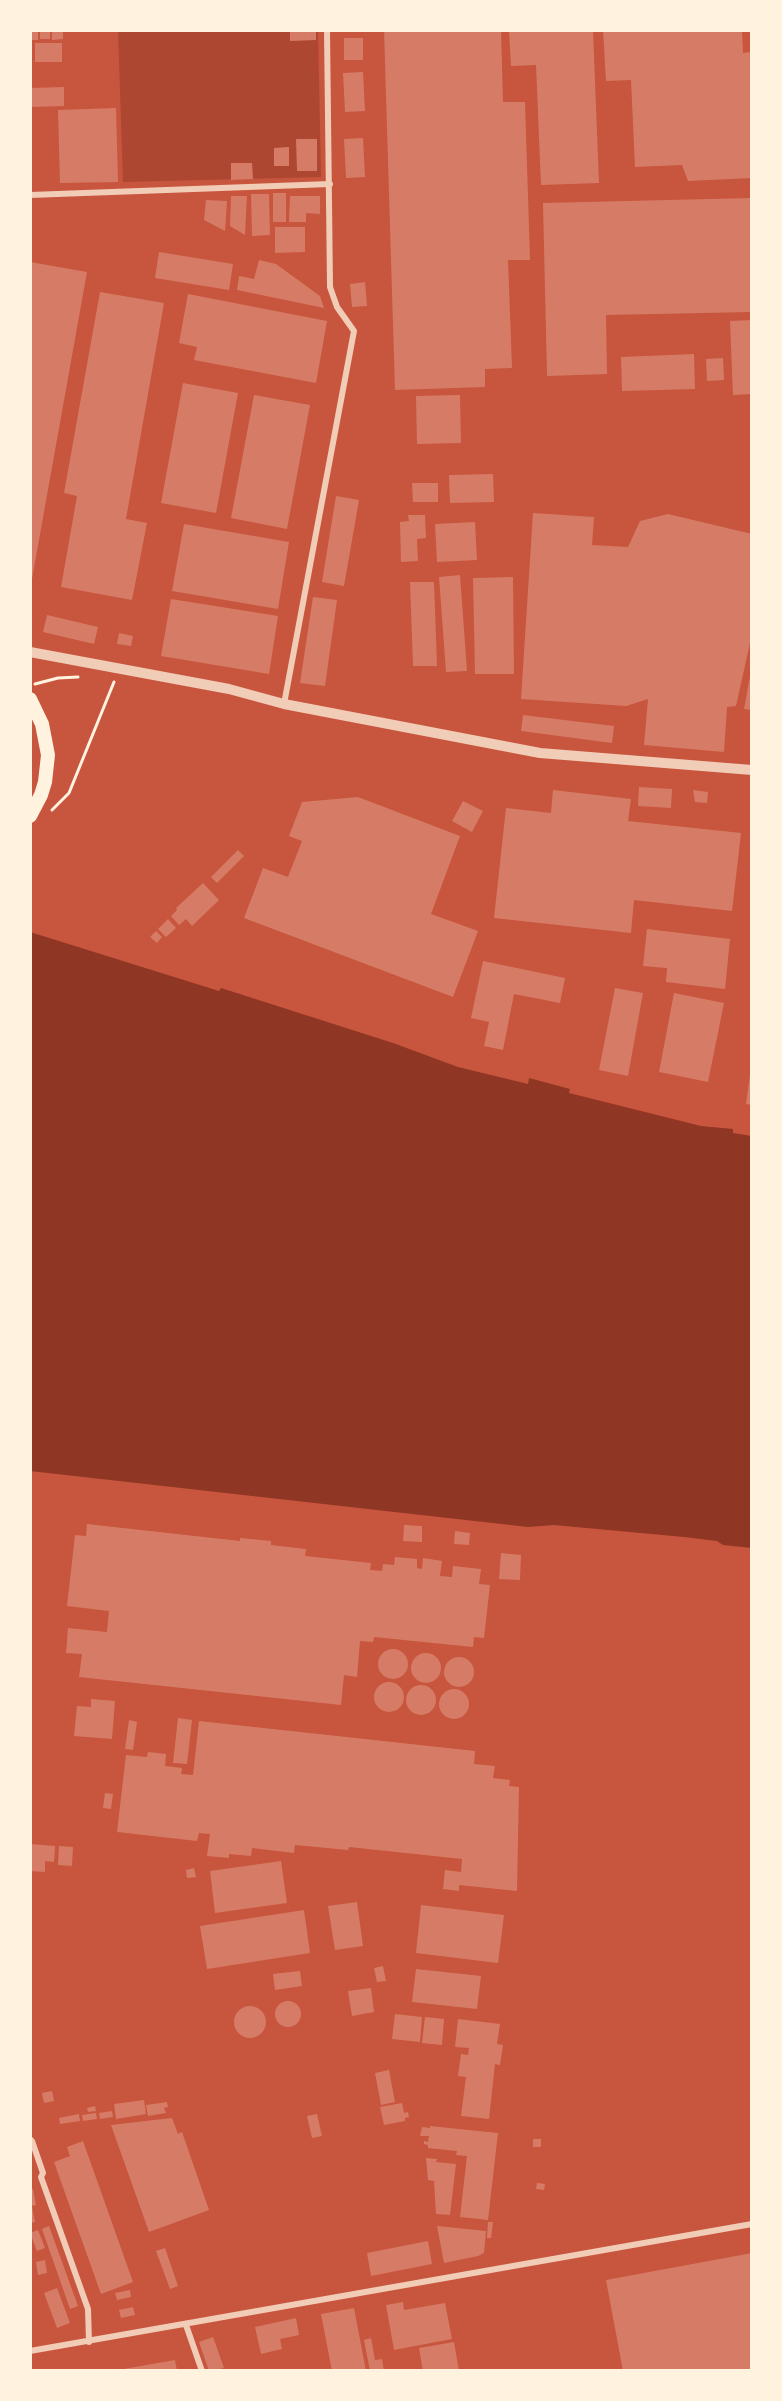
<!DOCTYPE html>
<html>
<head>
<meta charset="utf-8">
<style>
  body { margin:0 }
  #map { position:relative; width:782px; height:2401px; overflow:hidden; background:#c8553d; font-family:Inter,sans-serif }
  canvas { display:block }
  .frame { position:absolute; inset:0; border:32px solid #fff3e0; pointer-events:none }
</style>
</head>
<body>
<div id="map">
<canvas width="782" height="2401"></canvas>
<div class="frame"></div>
</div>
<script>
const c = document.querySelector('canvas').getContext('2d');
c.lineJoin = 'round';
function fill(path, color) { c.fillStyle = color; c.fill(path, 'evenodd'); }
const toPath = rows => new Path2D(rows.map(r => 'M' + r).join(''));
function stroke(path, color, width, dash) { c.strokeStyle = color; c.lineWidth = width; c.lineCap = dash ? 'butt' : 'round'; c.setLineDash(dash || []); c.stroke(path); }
fill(toPath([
  [118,30,318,30,321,177,123,182]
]), '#ae4732');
fill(toPath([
  [30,932,219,991,221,988,393,1043,458,1067,528,1084,529,1078,570,1089,569,1093,701,1126,733,1129,733,1133,752,1136,752,1548,723,1545,717,1541,684,1537,554,1525,528,1527,30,1471]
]), '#8f3625');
fill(toPath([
  [31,30,38,30,38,40,31,40],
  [40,30,50,30,50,39,40,39],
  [52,30,63,30,63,39,52,40],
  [290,30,316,30,316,40,290,41],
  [384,30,501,30,503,102,525,102,530,260,508,260,512,368,485,369,485,387,395,390],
  [509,30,593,30,599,183,541,185,536,65,511,66],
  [603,30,742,30,743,53,752,52,752,178,688,181,682,165,635,167,631,80,606,81],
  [344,38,363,38,363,60,344,60],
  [35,43,62,43,62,62,35,62],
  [363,72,365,111,345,112,343,73],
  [64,87,64,106,30,107,30,88],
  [116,108,118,182,60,183,58,110],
  [363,138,365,177,346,178,344,139],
  [296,139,317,139,317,171,297,171],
  [289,147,289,166,274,166,274,148],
  [231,163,252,163,253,179,231,180],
  [273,193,286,193,286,222,273,222],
  [251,194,269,194,270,235,252,236],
  [231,196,247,196,245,235,230,226],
  [290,196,320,196,320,214,306,213,306,222,289,222],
  [752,198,752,312,606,315,607,374,547,376,543,203],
  [206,200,227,201,225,231,204,220],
  [275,227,305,227,305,252,275,253],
  [159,252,233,264,229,290,155,278],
  [259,260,276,264,320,296,324,308,237,290,239,276,254,279],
  [30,262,87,272,32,579,30,579],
  [365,282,367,306,352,307,350,284],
  [100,292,164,303,126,519,147,523,132,600,61,587,77,496,64,493],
  [188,294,327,321,316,383,194,360,197,347,179,343],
  [752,320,752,394,733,395,730,321],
  [694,354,695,389,622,391,621,357],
  [723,358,724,380,707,381,706,359],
  [183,383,238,393,216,513,161,503],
  [254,395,310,405,287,529,231,518],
  [460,395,461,443,417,444,416,396],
  [493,474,494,502,450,503,449,475],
  [412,483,438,483,438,502,413,502],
  [336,496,359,500,344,586,322,582],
  [533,513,594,517,592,545,628,547,640,521,668,514,752,534,752,634,736,706,727,707,724,752,644,745,648,699,626,706,521,699],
  [408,515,425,515,426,538,417,539,418,561,401,562,400,522,409,521],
  [475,522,477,560,437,562,435,524],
  [184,524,289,542,278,609,172,591],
  [460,575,467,671,446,672,439,577],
  [513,577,514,674,475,674,473,578],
  [410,582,434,582,437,666,413,666],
  [313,597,337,600,325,686,300,683],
  [171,599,278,616,269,674,161,656],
  [47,615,98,627,94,644,43,632],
  [119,633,133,636,131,646,117,644],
  [751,671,752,672,752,710,744,709],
  [523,715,614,726,612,743,521,731],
  [639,787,672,789,671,808,638,806],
  [553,790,631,799,628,821,741,833,732,911,634,900,631,933,494,918,506,808,551,813],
  [693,790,708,792,707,803,695,802],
  [358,797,460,836,431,914,478,931,453,997,244,918,263,868,288,877,302,841,289,836,302,802],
  [463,801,483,811,472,832,452,821],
  [238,850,244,856,217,883,211,877],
  [203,883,219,900,192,926,186,919,179,925,171,916,177,910,176,908],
  [168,919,176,928,166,937,158,929],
  [647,929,730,939,725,989,666,982,667,968,643,966],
  [156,931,162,937,157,943,150,937],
  [483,961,565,978,560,1003,514,994,503,1050,484,1046,489,1022,471,1018],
  [615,988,643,993,628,1076,599,1070],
  [674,993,724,1003,708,1082,659,1072],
  [751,1067,752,1067,752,1105,746,1104],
  [87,1524,240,1541,240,1538,271,1541,271,1545,306,1549,305,1556,371,1563,370,1570,382,1571,383,1564,394,1565,395,1557,417,1559,417,1568,422,1569,423,1558,442,1561,440,1576,452,1577,453,1566,481,1569,479,1584,490,1585,484,1638,474,1637,473,1647,374,1637,373,1642,360,1641,357,1677,344,1675,341,1705,79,1677,82,1654,66,1653,68,1628,107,1632,109,1611,67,1606,75,1535,86,1536],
  [404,1525,422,1526,422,1542,403,1541],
  [455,1531,470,1533,469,1545,454,1544],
  [501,1553,521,1555,520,1580,499,1579],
  '378 1664a15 15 0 1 1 30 0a15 15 0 1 1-30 0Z',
  '411 1668a15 15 0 1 1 30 0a15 15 0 1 1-30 0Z',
  '444 1672a15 15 0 1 1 30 0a15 15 0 1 1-30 0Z',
  '374 1697a15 15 0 1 1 30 0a15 15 0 1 1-30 0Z',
  '406 1700a15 15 0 1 1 30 0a15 15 0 1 1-30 0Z',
  '439 1704a15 15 0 1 1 30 0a15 15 0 1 1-30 0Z',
  [91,1699,115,1701,112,1739,74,1736,77,1706,91,1707],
  [178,1718,192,1720,187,1764,173,1763],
  [129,1720,137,1722,133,1750,125,1749],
  [199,1721,475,1751,474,1764,495,1766,493,1778,510,1780,509,1786,519,1787,517,1891,459,1885,459,1891,443,1889,445,1870,461,1872,462,1859,349,1847,348,1850,295,1845,294,1853,252,1848,251,1856,229,1854,229,1858,207,1856,210,1834,199,1833,197,1841,117,1832,126,1755,147,1757,148,1752,166,1754,165,1766,182,1768,181,1774,193,1775],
  [105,1793,113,1794,111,1809,103,1808],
  [30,1844,55,1846,54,1862,45,1861,45,1872,30,1871],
  [59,1846,73,1847,72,1866,58,1865],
  [281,1861,287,1903,215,1913,210,1871],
  [194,1868,196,1877,187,1878,186,1870],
  [357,1902,363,1946,335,1950,328,1906],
  [421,1905,504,1915,498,1963,416,1953],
  [304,1910,310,1953,207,1969,200,1926],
  [383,1966,386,1981,377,1982,374,1968],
  [416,1969,481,1976,477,2009,412,2002],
  [300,1971,302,1986,275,1990,273,1974],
  [371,1988,374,2012,352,2016,348,1991],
  '275 2014a13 13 0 1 1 26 0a13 13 0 1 1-26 0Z',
  '234 2022a16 16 0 1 1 32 0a16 16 0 1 1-32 0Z',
  [395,2014,422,2017,420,2042,392,2039],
  [425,2017,444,2019,442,2045,422,2043],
  [458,2019,500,2024,497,2044,503,2045,500,2065,495,2064,489,2119,461,2116,466,2077,458,2076,461,2054,468,2055,469,2048,455,2047],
  [389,2070,395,2102,381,2105,375,2073],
  [52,2091,54,2101,44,2103,42,2093],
  [144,2100,146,2114,116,2119,114,2104],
  [167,2102,168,2107,164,2108,166,2113,148,2116,146,2105],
  [402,2103,404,2113,408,2112,409,2117,405,2118,405,2121,384,2125,380,2107],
  [95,2106,96,2111,88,2112,87,2108],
  [112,2111,113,2117,100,2119,99,2113],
  [96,2113,97,2119,83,2121,82,2115],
  [79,2114,80,2121,60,2124,59,2118],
  [317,2114,322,2136,312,2138,307,2116],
  [172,2118,178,2134,182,2132,209,2210,149,2232,111,2125],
  [430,2126,498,2133,488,2220,460,2217,467,2156,456,2155,457,2151,428,2148,428,2145,424,2144,424,2141,428,2142,429,2136,420,2136,422,2127,430,2128],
  [533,2139,541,2139,541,2147,533,2147],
  [83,2141,133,2282,101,2294,54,2162,70,2156,67,2147],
  [426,2158,437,2159,436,2162,456,2164,450,2215,436,2214,434,2181,428,2180],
  [537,2183,545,2184,544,2190,536,2189],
  [30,2189,33,2189,36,2205,32,2206,35,2222,30,2223],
  [488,2222,493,2222,491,2238,487,2238],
  [49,2226,78,2306,70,2309,42,2229],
  [437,2226,486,2231,484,2253,478,2256,444,2263],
  [38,2230,45,2248,37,2251,30,2233],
  [428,2241,432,2264,371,2276,367,2253],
  [165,2248,178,2286,170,2289,156,2251],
  [752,2253,752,2371,623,2371,606,2280],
  [45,2260,47,2273,38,2275,36,2262],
  [57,2288,70,2323,57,2328,44,2293],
  [130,2290,131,2297,117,2300,115,2293],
  [403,2302,404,2310,445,2303,452,2339,394,2350,386,2305],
  [133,2307,135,2315,121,2318,119,2310],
  [354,2308,366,2371,332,2371,321,2314],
  [296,2318,299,2335,280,2339,282,2349,261,2354,255,2327],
  [213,2337,224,2368,209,2371,199,2342],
  [371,2338,375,2360,382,2359,384,2371,370,2371,364,2340],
  [454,2342,459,2371,423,2371,419,2348],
  [175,2360,177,2371,118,2371,118,2370]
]), '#d67c66');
stroke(toPath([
  [35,684,58,678,78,677],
  [52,810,69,793,114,682]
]), '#fff3e0', 3);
stroke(toPath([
  [30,195,330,184],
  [284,704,354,331,337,307,330,287,327,30],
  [30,2139,32,2141,43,2173,41,2177,88,2309,89,2342],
  [186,2325,202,2371],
  [30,2351,752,2224]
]), '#f1ccb7', 6);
stroke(toPath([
  [30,652,229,689,284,704,540,753,752,770]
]), '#f1ccb7', 10);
stroke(toPath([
  [30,699,42,724,48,755,45,782,41,795,30,816]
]), '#fff3e0', 14);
</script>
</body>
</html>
